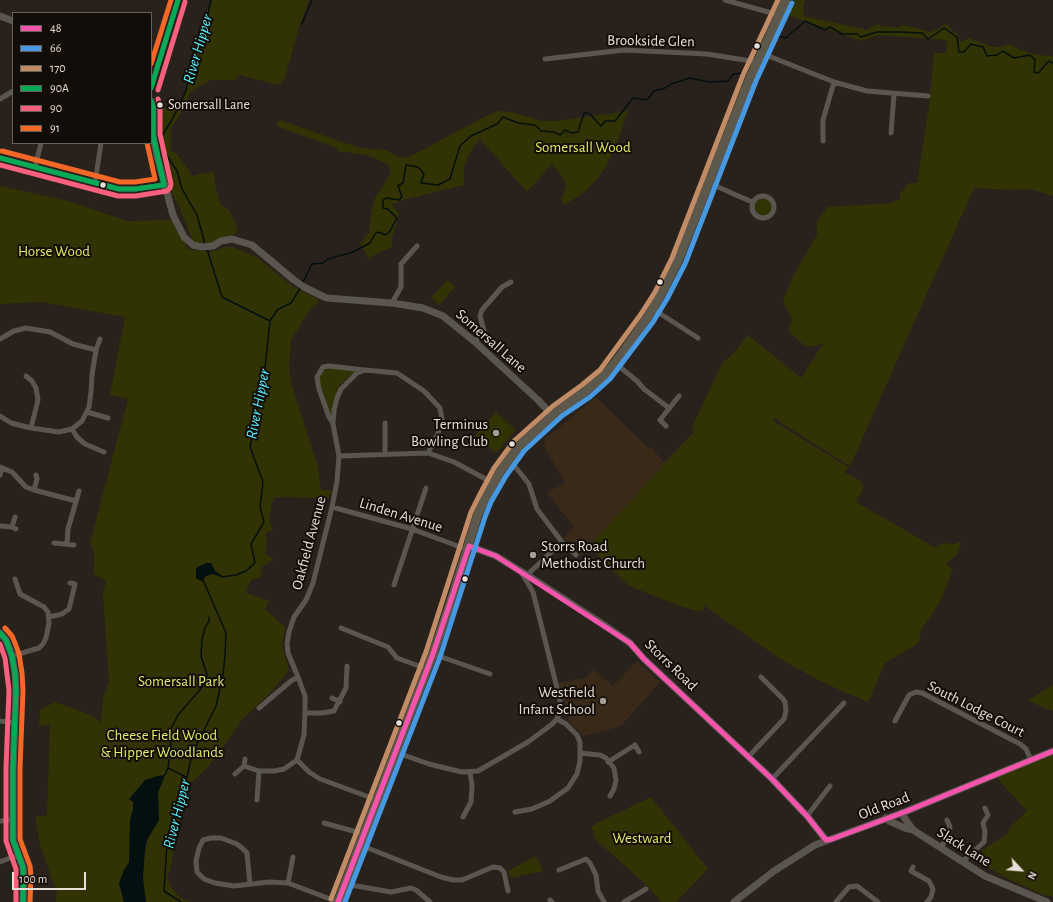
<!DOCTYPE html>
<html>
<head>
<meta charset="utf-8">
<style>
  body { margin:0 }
  #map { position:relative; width:1053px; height:902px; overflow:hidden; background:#29221c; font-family:"Alegreya Sans",sans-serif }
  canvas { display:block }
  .legend { position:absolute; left:12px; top:12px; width:140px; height:132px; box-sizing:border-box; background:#120d08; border:1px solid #67615b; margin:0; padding:5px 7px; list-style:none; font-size:12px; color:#e7dfd7 }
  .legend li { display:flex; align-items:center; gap:8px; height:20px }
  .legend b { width:20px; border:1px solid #67615b }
  .north { position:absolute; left:1001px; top:850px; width:40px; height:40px; -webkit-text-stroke:3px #120d08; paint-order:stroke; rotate:116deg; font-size:11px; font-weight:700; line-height:16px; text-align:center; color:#e7dfd7 }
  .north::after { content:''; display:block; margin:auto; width:14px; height:18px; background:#e7dfd7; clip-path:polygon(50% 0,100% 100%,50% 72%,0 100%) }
  .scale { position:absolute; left:12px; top:872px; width:74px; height:18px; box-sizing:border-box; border:2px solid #e7dfd7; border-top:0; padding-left:5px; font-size:12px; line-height:14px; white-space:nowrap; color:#e7dfd7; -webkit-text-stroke:3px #120d08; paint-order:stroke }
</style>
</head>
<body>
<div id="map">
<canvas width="1053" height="902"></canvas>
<ul class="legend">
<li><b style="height:5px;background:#f653ac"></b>48</li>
<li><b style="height:5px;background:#4699e1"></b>66</li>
<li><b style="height:5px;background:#c18c65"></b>170</li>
<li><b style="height:5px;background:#06aa56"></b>90A</li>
<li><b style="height:5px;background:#f8607d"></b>90</li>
<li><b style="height:5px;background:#f36827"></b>91</li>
</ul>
<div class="north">N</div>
<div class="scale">100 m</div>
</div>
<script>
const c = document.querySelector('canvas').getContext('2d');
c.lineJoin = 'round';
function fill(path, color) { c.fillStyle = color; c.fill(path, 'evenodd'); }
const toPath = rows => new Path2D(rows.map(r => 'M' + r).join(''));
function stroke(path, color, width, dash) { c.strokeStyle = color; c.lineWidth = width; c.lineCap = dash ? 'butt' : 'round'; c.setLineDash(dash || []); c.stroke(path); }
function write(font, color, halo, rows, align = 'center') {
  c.font = font + ' "Alegreya Sans",sans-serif'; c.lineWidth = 4; c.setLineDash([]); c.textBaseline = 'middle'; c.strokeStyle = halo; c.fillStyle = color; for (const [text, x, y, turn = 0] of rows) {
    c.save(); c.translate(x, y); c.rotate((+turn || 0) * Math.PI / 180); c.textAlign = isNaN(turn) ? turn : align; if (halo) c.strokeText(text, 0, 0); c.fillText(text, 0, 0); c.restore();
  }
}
fill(toPath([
  [596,397,647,447,651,447,664,462,694,432,835,489,824,683,779,658,705,605,633,579,629,586,590,548,581,556,563,538,574,527,547,493,565,482,544,447,545,439],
  [637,661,660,682,621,726,604,731,583,736,568,720,569,714,565,705,558,683,585,678,593,669,613,686]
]), '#382919');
fill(toPath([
  [210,0,309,0,300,24,285,78,279,85,239,75,238,78,233,80,211,80,194,89,190,93,185,107,171,128,171,151,176,153,186,166,192,176,204,173,213,172,218,197,221,205,230,211,238,230,234,235,220,238,212,243,202,244,193,241,179,206,172,193,164,167,159,135,158,114,160,108,177,109,185,92,189,67,195,52,197,55,203,37,201,35,205,25],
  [794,0,805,0,803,8,804,16,867,30,873,26,878,24,884,27,888,26,897,28,903,25,930,32,936,30,945,24,948,25,953,32,957,33,961,42,969,38,993,47,1000,47,1011,44,1020,50,1037,55,1053,56,1053,196,1034,190,1023,189,1016,190,974,188,850,466,781,423,776,418,773,421,848,467,845,473,859,480,862,483,863,489,856,502,936,548,942,543,955,544,957,542,961,543,957,555,947,562,947,565,953,569,940,602,921,630,919,643,885,663,868,702,824,683,779,658,705,606,703,610,697,611,677,605,629,586,589,546,694,432,692,427,723,362,734,353,748,335,801,378,823,344,806,347,788,331,792,319,783,302,792,278,817,235,817,221,828,207,893,203,896,200,900,200,900,194,909,183,917,183,929,106,934,53,946,53,947,40,879,35,861,41,788,15],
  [499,111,511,112,542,121,557,121,628,111,615,148,604,170,586,191,572,200,564,205,561,200,566,185,562,176,552,164,527,192,480,139,478,141,469,154,464,168,464,185,402,200,392,205,399,214,392,237,392,247,368,258,360,243,369,233,371,212,375,198,385,183,391,172,387,164,373,157,349,152,340,152,335,147,281,128,277,125,277,122,280,120,342,142,361,148,385,150,402,158,413,155,490,114],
  [0,186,68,201,127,221,171,220,188,249,211,252,224,247,233,247,258,258,292,286,317,299,318,303,309,311,291,340,289,368,292,386,318,467,321,490,331,490,329,498,275,497,272,503,269,520,273,530,265,533,267,543,265,554,274,559,262,567,260,578,251,580,246,593,269,601,265,609,285,627,282,646,289,670,274,689,242,720,208,767,188,786,182,802,175,843,170,869,167,877,171,887,180,898,192,902,56,902,57,893,40,845,35,817,47,815,50,726,39,725,40,710,55,702,88,714,101,722,103,699,109,682,103,594,106,581,94,574,94,551,90,543,128,399,110,395,125,317,42,302,0,304],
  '754 207a9 9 0 1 1 18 0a9 9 0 1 1-18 0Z',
  [447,280,455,287,439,305,431,298],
  [329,367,356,370,355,372,349,376,339,386,334,400,332,414,329,414,320,382,320,375,324,370],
  [496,412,516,430,496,453,475,436],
  [1053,684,1053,711,1028,701],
  [1053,753,1053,896,1043,895,1005,877,971,858,1007,834,1011,826,1027,811,996,777],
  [651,797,708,869,676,902,662,902,643,882,595,839,592,827,597,823],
  [536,856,543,871,511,878,508,871]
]), '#323304');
fill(toPath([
  [206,563,211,563,215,571,221,575,223,578,213,574,209,575,205,577,203,582,196,578,196,568],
  [165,775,158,793,159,820,147,840,145,851,143,878,146,902,124,902,119,883,124,870,129,862,130,820,133,810,133,802,129,799,145,780,157,776]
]), '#041010');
stroke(toPath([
  [302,24,312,0],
  [777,36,786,38,805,21,825,30,830,27,842,34,857,34,861,37,877,32,901,32,922,33,928,39,944,28,957,37,959,52,964,52,971,44,983,47,987,56,997,55,1003,51,1014,58,1030,55,1035,60,1034,72,1038,73,1049,61,1053,63],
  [752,57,765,34,767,34],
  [205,244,197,215,182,189,177,171,160,145,162,136,173,118,186,91,190,68,205,27,211,0],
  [207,249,222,297,270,321,264,377,250,447,263,482,260,507,264,522,251,544,255,563,246,571,236,575,222,577],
  [302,284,312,264,323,263,328,259,353,252,370,243,375,234,378,232,386,235,390,231,397,218,388,209,383,208,383,200,386,198,399,200,402,197,398,186,403,183,406,165,418,167,424,174,421,183,438,185,450,179,460,146,471,136,497,124,503,117,518,123,535,125,541,131,554,132,560,135,565,130,572,133,578,132,584,113,589,113,601,126,605,121,615,121,633,98,647,100,654,91,665,88,671,84,690,78,709,82,728,81,733,74,743,73,748,64],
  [270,321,277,310,291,303,301,287],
  [168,768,186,777],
  [165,775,168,768,171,748,171,729,178,715,204,685,207,675,201,656,202,640,205,628,209,621,209,617],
  [181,902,164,891,167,844,179,796,187,777,192,754,216,706,223,675,225,656,226,633,203,580]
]), '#041010', 1.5);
stroke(toPath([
  [725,0,779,15],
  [761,53,834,82,867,91,928,96],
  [545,59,624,50,707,54,757,62],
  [151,88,178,0],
  [0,99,13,91],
  [891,133,894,94],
  [823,141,823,120,834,82],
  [0,158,119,189,135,189,164,185],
  [35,167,41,143],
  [95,183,101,143],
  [709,183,752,202],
  '752 207a11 11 0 1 1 22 0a11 11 0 1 1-22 0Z',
  [392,303,401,287,401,264,417,246],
  [653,309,698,338],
  [0,339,14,331,26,328,50,332,73,344,96,350],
  [475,342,484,331,480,316,482,310,502,287,511,282],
  [615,363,637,381,644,389,669,408],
  [26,376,32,381,36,388,38,400,31,428],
  [87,412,108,418],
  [0,416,11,423,31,428,59,432,72,429,82,421,89,407,91,392,92,375,96,350,100,339],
  [333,423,329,417,319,389,317,377,323,367,329,366,364,370],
  [385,423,385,454],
  [666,426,660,420,679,396],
  [72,429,77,437,85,444,104,452],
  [339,456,428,453,454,462,493,483],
  [509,459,529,484,537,509,562,542,576,555],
  [0,467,12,472,26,487,34,490,76,501],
  [0,475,2,468],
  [34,490,37,479,36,475],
  [332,507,412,529,463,548],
  [0,526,12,527,16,529],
  [12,527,15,517],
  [54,543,74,545],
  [67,544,68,529,79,491],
  [527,575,562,542],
  [394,585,426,488],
  [49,617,62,614,69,609,75,584,70,583],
  [341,628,388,647,397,658,427,669],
  [433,654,490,674],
  [12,656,39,648,43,644,46,638,49,623,48,612,44,607,20,594,15,579],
  [332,698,340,702],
  [259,708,291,681,298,677],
  [305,713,322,713,334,711,336,707,346,688,347,666],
  [0,721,15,723],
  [895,721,909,695,916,692,922,693,1020,744,1026,749,1031,760],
  [395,752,429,764,462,772,478,771,528,742,551,725,557,719,560,711,560,700,533,592,521,572],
  [580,753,600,755,606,758,614,768,616,780,614,789,610,796],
  [749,756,784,719,786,711,785,702,783,699,761,677],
  [297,760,309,772,320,779],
  [608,762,635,745,639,752],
  [244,766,245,759],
  [235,774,244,766,259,771,274,771,284,769,297,760,304,735,305,713,305,696,298,677,288,653,287,644,289,632,294,617,306,600,313,583,332,507,337,481,339,456,333,424,334,410,337,398,341,389,357,373,365,370,397,373,424,391,440,408,442,419,438,433,428,453],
  [772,779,844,703],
  [323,780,377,800],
  [257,800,259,771],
  [515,812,532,809,550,801,568,788,577,774,580,761,580,742,577,735,566,724,557,719],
  [807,816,830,786],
  [463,817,471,802,472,785,470,772],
  [0,821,13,820],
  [324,823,364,834],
  [360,845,441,877,453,880,462,880,493,867,500,868,504,872,508,891],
  [941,848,948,835,950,827,947,820],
  [0,862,18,855],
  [962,862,984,842,985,832,983,823,988,815,985,808],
  [913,867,911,871,929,881,933,889,931,897,927,902],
  [559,870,586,859,590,863,596,875,598,891,604,902],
  [288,883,293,857],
  [250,884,247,853,242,848,237,844,221,838,211,838,203,840,199,848,196,861,197,872,204,879,215,883,234,886,269,882,288,883,338,902],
  [345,884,391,892,411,888,416,890,430,902],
  [550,900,552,902],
  [624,902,646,889],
  [836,902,849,887,857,886,878,902]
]), '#5b5550', 5);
stroke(toPath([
  [0,16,13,21],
  [151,101,153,107,153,135,157,156,173,215,184,237,193,245,202,247,213,246,221,241,232,239,252,245,294,280,304,287,322,296,327,298,392,303,423,308,443,316,475,342,538,400,553,416],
  [469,546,496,556,527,575,604,625,630,643,644,659,772,779,807,816,826,840],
  [0,633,6,640,8,645,12,656,15,673,16,690,13,768,13,840,23,867,24,876,23,902],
  [901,813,913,830],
  [886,818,889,821,905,828,913,830,985,876,1047,902],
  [734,902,774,871,815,845,907,811,1053,751]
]), '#5b5550', 7);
stroke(toPath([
  [338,902,433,654,451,601,478,514,485,499,500,472,519,446,558,411,586,391,605,375,615,363,647,318,661,295,678,261,750,78,786,0]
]), '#5d584c', 9);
stroke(toPath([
  [469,546,496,556,630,643,644,659,772,779,807,816,826,840],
  [826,840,832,839,907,811,1053,751],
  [338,902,433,654,469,546]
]), '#f653ac', 5);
stroke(toPath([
  [345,902,440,657,485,517,491,502,506,476,524,451,562,416,590,397,610,379,653,322,667,299,685,264,756,81,792,3]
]), '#4699e1', 5);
stroke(toPath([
  [331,899,426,652,471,512,479,496,494,468,514,441,553,406,582,385,600,370,641,314,655,292,672,258,743,75,778,0]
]), '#c18c65', 5);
stroke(toPath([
  [151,88,178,0],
  [0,158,119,189,135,189,164,185,153,135,153,107,151,101],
  [0,633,6,640,8,645,12,656,15,673,16,690,13,768,13,840,23,867,23,902]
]), '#06aa56', 5);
stroke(toPath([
  [158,90,185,2],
  [0,165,118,196,136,196,167,191,170,188,171,184,160,134,160,106,158,99],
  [0,644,5,658,9,690,6,768,6,841,16,869,16,902]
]), '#f8607d', 5);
stroke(toPath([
  [151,64,171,0],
  [2,151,120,182,135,182,155,179,147,143],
  [5,628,12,636,15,643,19,654,22,673,23,690,20,768,20,839,30,866,31,876,30,902]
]), '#f36827', 5);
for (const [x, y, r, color] of [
  [757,46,3.5,"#e7dfd7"],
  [160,105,3.5,"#e7dfd7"],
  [103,185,3.5,"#e7dfd7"],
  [660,282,3.5,"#e7dfd7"],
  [496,433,4,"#a49d96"],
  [512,444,3.5,"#e7dfd7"],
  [533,555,4,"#a49d96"],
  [465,579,3.5,"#e7dfd7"],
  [603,701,4,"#a49d96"],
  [399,723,3.5,"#e7dfd7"]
]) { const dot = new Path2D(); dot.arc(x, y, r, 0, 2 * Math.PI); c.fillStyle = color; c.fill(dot); stroke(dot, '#120d08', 1.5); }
write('14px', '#e7dfd7', '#120d08', [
  ["Somersall Lane",168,105]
], 'left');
write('15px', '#e7dfd7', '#120d08', [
  ["Brookside Glen",651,41,1],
  ["Somersall Lane",491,341,41],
  ["Linden Avenue",401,515,17],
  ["Oakfield Avenue",309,543,-75],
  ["Storrs Road",671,665,44],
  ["South Lodge Court",976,709,27],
  ["Old Road",884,806,-21],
  ["Slack Lane",964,847,32]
]);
write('15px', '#e1ed67', '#120d08', [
  ["Somersall Wood",583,147],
  ["Horse Wood",54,251],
  ["Somersall Park",181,681],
  ["Cheese Field Wood",162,735],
  ["& Hipper Woodlands",162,752],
  ["Westward",642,838]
]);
write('15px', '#e7dfd7', '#120d08', [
  ["Terminus",488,424],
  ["Bowling Club",488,441],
  ["Storrs Road",541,546,"left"],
  ["Methodist Church",541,563,"left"],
  ["Westfield",595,692],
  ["Infant School",595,709]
], 'right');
write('italic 16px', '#59eefc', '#120d08', [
  ["River Hipper",198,49,-74],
  ["River Hipper",258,404,-79],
  ["River Hipper",177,814,-76]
]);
</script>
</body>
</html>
